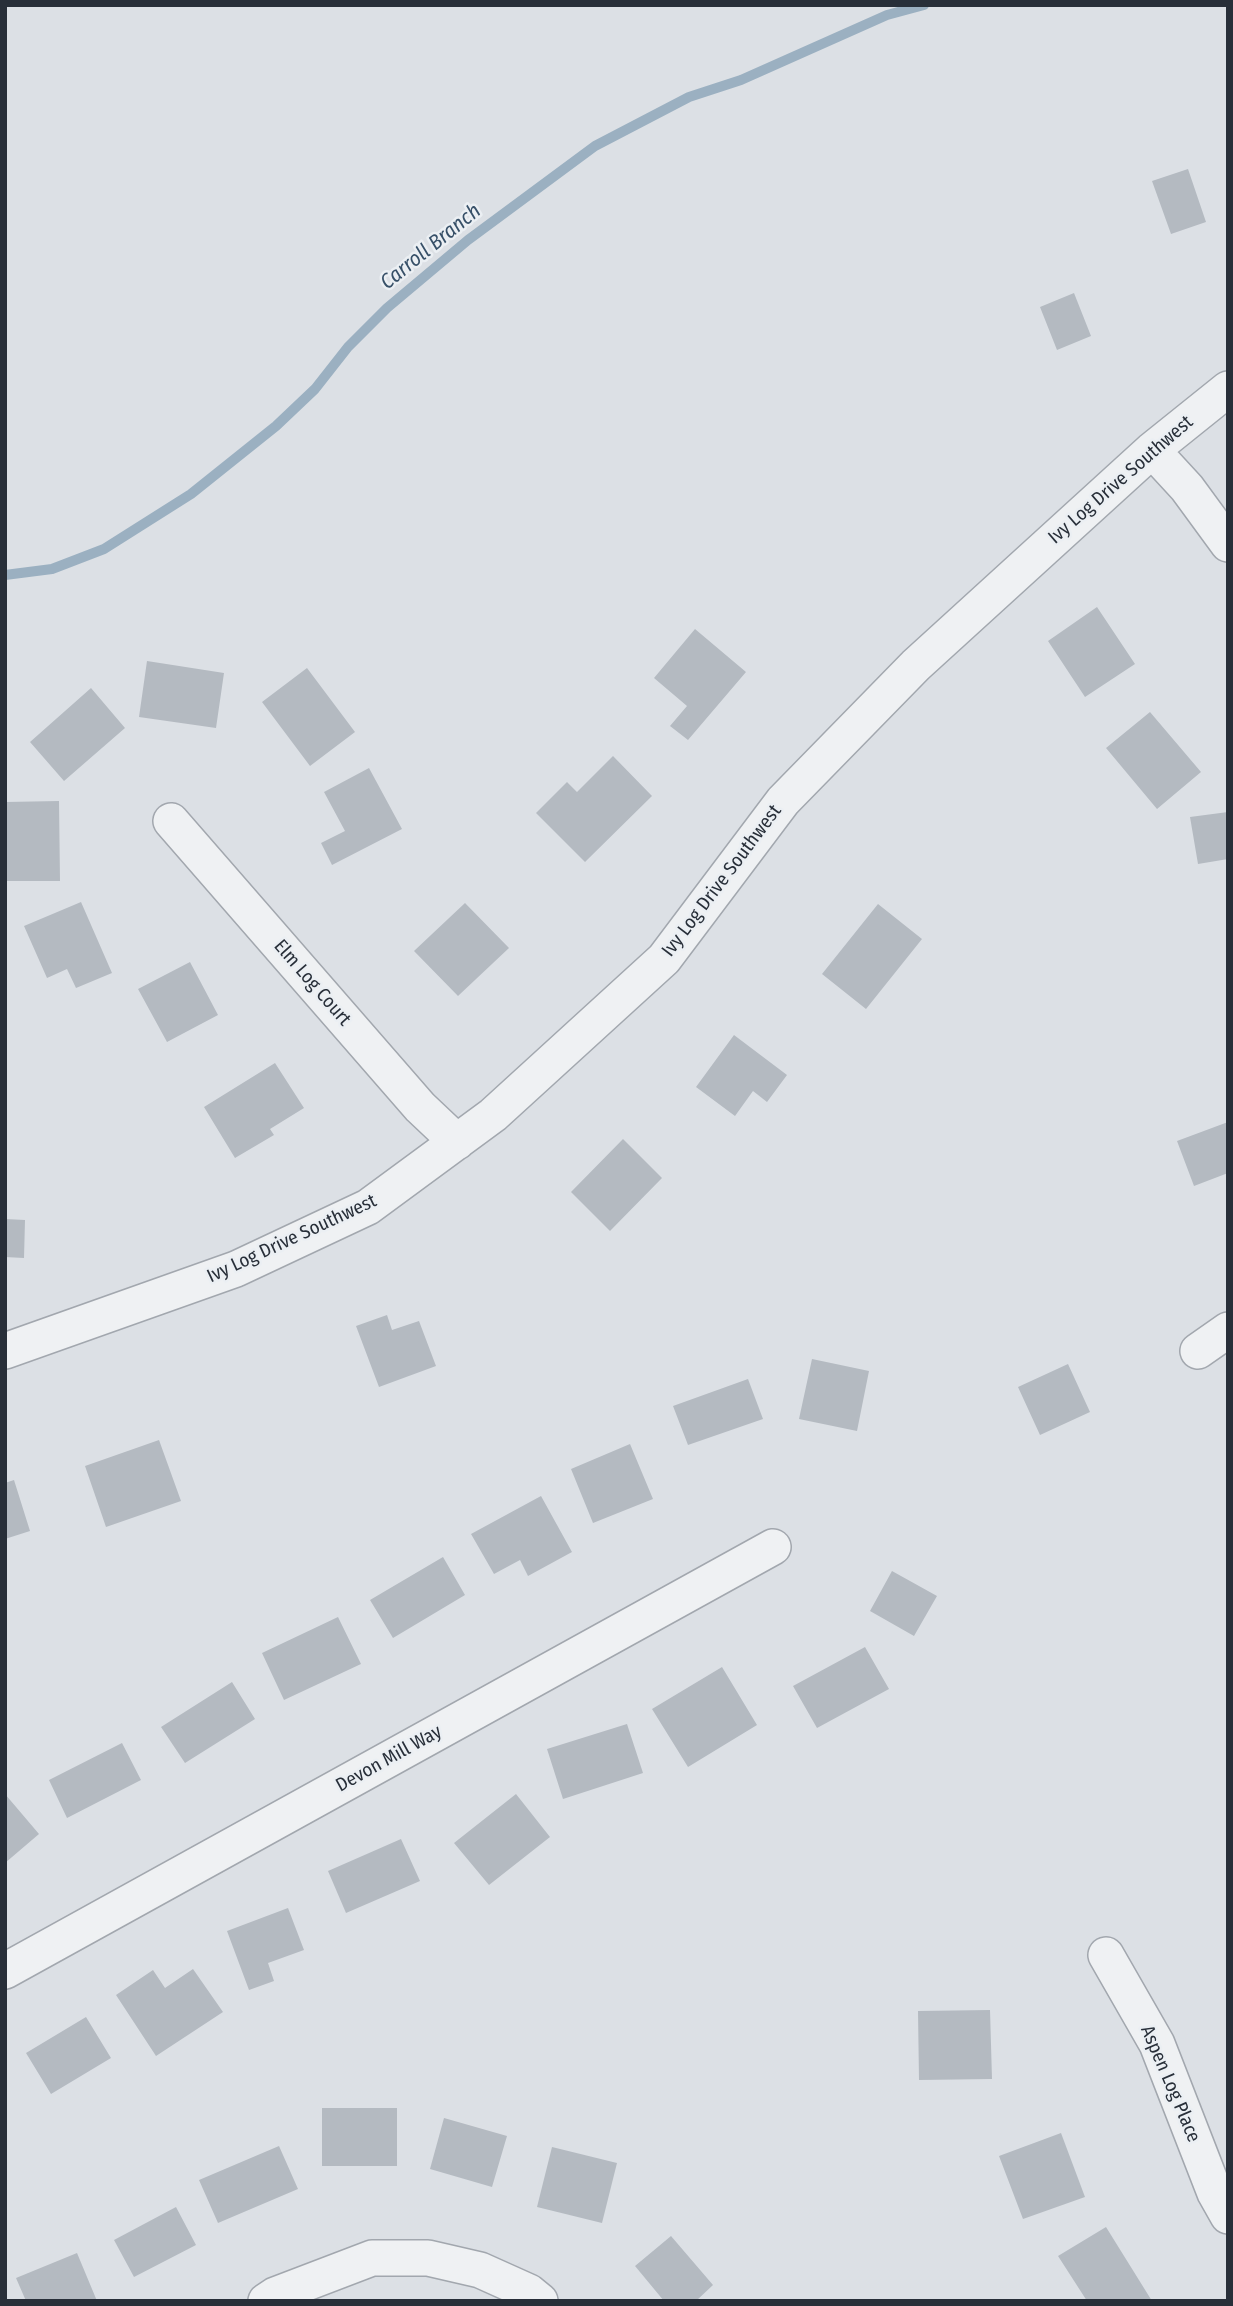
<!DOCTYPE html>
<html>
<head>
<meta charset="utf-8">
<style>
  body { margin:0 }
  #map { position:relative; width:1233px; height:2306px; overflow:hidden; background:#dce0e5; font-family:"Fira Sans Condensed",sans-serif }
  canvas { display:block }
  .frame { position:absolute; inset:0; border:7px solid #282f39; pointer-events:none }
</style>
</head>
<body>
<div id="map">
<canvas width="1233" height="2306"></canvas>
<div class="frame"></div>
</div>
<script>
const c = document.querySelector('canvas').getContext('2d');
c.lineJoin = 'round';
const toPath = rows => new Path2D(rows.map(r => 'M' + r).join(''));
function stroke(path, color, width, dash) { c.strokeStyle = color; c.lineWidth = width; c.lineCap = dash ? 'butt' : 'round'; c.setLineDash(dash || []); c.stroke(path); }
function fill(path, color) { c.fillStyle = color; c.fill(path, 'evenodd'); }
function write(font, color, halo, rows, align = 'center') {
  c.font = font + ' "Fira Sans Condensed",sans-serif'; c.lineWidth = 5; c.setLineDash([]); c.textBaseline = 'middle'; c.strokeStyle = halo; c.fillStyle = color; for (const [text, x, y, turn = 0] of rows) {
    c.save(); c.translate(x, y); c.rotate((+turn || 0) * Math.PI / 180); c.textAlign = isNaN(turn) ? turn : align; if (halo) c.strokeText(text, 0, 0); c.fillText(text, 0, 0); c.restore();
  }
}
stroke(toPath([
  [5,575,52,569,104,549,191,494,276,426,315,389,348,347,387,308,468,240,595,146,689,97,741,80,887,15,924,5]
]), '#9bb0c1', 10);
fill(toPath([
  [1188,169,1206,222,1171,234,1152,181],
  [1074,293,1091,336,1057,350,1040,307],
  [1097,607,1135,664,1085,697,1048,641],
  [695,629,746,672,688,740,670,726,687,706,654,678],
  [147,661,224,673,216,728,139,717],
  [307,668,355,732,310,766,262,702],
  [91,688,125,728,64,781,30,742],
  [1150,712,1201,772,1157,809,1106,748],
  [613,756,652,796,585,862,536,813,567,782,577,792],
  [369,768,402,829,332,865,321,843,345,831,324,792],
  [59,801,60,881,7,881,6,802],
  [1228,812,1228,859,1198,864,1190,817],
  [81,902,112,973,76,988,67,969,47,978,24,926],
  [465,903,509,948,458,996,414,951],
  [878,904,922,939,866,1009,822,974],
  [190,962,218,1015,167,1042,138,989],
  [734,1035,787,1075,767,1102,753,1091,735,1116,696,1087],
  [275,1063,304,1108,270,1129,274,1135,235,1158,204,1107],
  [1228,1122,1228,1173,1194,1186,1177,1141],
  [623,1139,662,1178,610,1231,571,1192],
  [5,1219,25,1220,24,1258,5,1257],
  [387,1315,392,1330,419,1321,436,1366,379,1387,356,1326],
  [812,1359,869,1371,857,1431,799,1419],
  [1068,1364,1090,1412,1040,1435,1018,1387],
  [748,1379,763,1419,688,1445,673,1406],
  [159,1440,181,1501,106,1527,85,1466],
  [630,1444,653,1499,593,1523,571,1469],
  [14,1480,30,1531,5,1539,5,1483],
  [541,1496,572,1552,528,1576,520,1560,494,1574,471,1534],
  [443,1557,465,1595,393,1638,370,1600],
  [892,1571,937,1596,914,1636,870,1611],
  [338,1617,361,1664,284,1700,262,1653],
  [865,1647,889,1689,817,1728,793,1686],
  [722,1667,757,1725,688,1767,652,1709],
  [232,1682,255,1719,185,1763,161,1727],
  [627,1724,643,1773,563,1799,547,1749],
  [122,1743,141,1780,67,1818,49,1780],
  [5,1794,39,1834,5,1863],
  [516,1794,550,1837,489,1885,454,1843],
  [401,1839,420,1881,346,1913,328,1871],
  [288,1908,304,1950,268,1963,274,1981,249,1990,227,1931],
  [193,1969,223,2012,156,2056,116,1995,153,1970,165,1988],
  [990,2010,992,2079,919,2080,918,2011],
  [86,2017,111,2058,51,2094,26,2053],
  [322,2108,397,2108,397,2166,322,2166],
  [444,2118,507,2136,492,2187,430,2169],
  [1061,2133,1085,2197,1023,2219,999,2156],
  [279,2146,298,2189,218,2223,199,2180],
  [552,2147,617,2163,602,2223,537,2207],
  [176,2207,196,2245,134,2277,114,2240],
  [1106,2227,1152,2301,1087,2301,1058,2256],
  [671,2236,713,2285,696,2301,664,2301,635,2266],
  [77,2253,97,2301,26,2301,16,2278]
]), '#b4bac1');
const street = toPath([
  [1152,450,1187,488,1228,544],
  [171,821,420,1107,457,1142],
  [5,1351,236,1269,368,1207,493,1115,664,959,783,801,916,665,1152,450,1228,389],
  [1198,1351,1228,1330],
  [1106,1955,1157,2044,1215,2193,1228,2216],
  [5,1971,773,1547],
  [266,2301,275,2295,372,2258,428,2258,480,2270,529,2292,540,2301]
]);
stroke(street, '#a2a7ae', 38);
stroke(street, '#eff1f3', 35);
write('19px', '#282f39', '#ebeff3', [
  ["Ivy Log Drive Southwest",1121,480,-41],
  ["Ivy Log Drive Southwest",722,881,-53],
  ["Elm Log Court",312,983,49],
  ["Ivy Log Drive Southwest",292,1239,-25],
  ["Devon Mill Way",389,1759,-29],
  ["Aspen Log Place",1170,2084,67]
]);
write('italic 21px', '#375068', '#ebeff3', [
  ["Carroll Branch",431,247,-39]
]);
</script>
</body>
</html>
